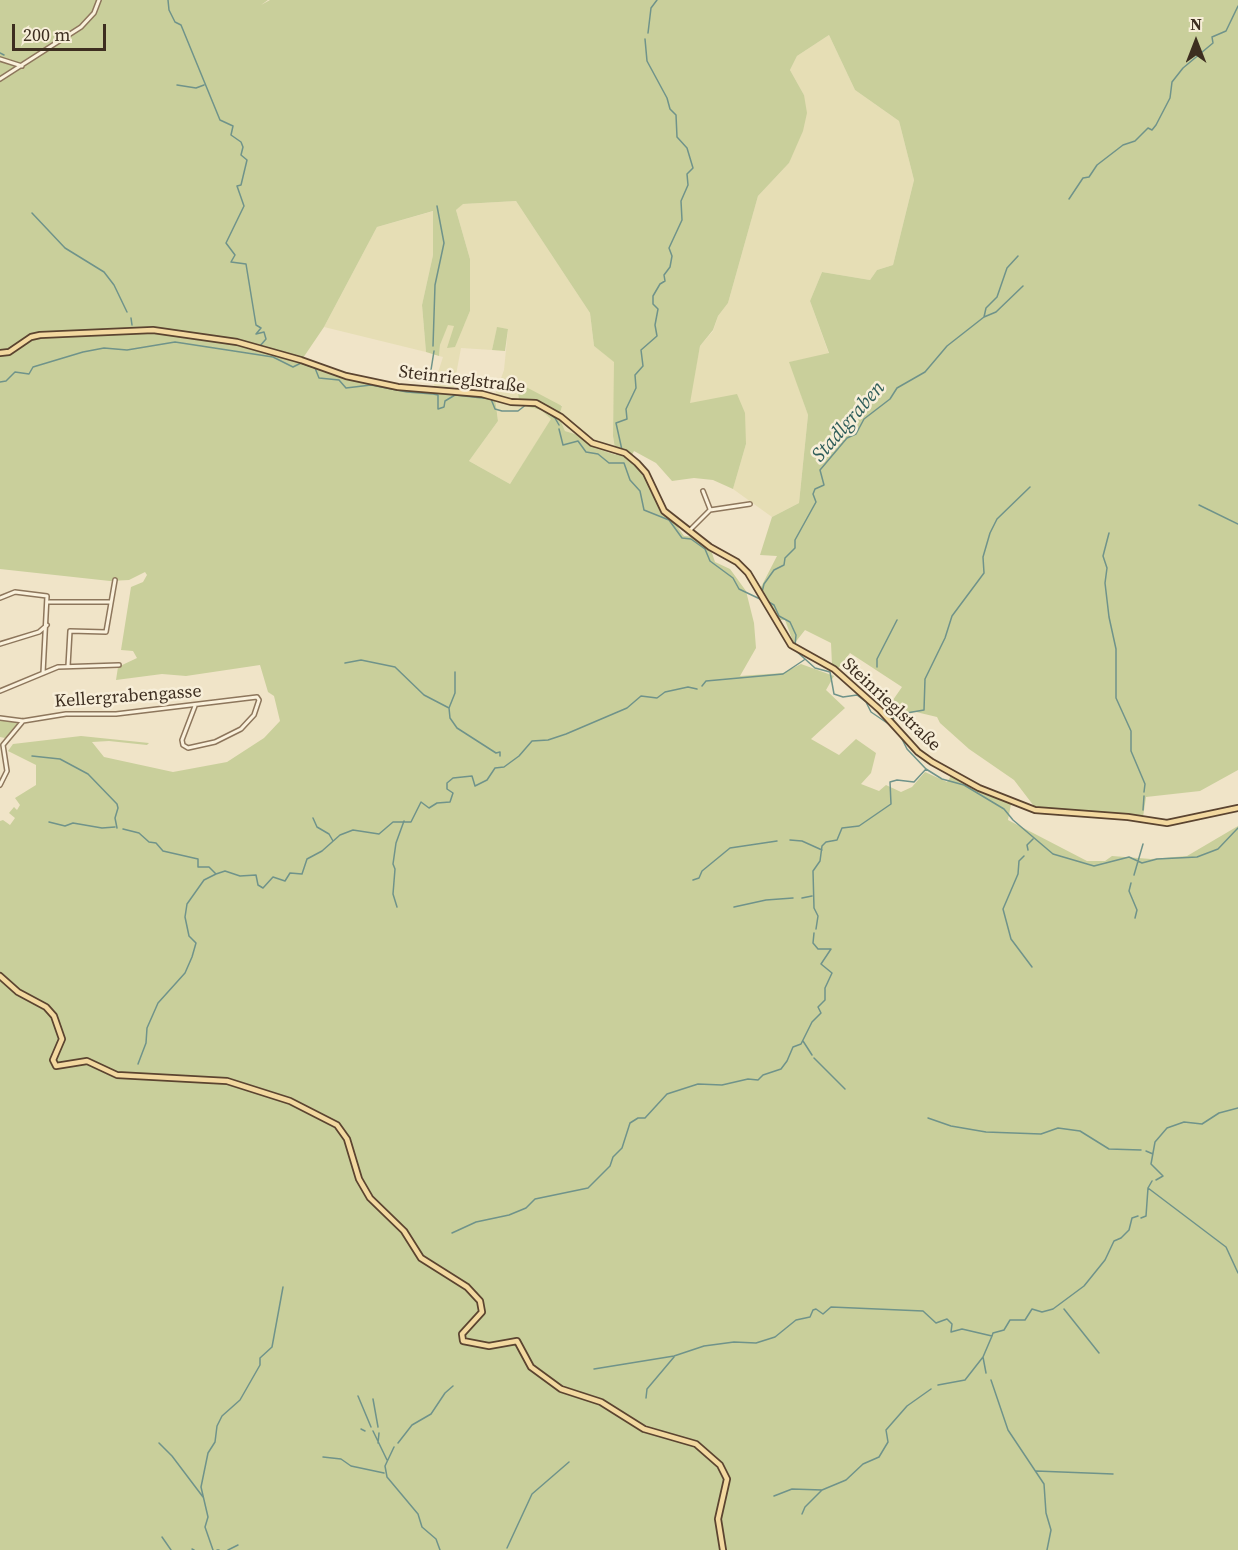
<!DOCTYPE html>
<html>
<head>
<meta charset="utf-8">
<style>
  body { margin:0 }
  #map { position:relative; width:1238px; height:1550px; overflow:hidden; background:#f0e4c8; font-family:"Source Serif 4",serif }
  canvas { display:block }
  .north { position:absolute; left:1166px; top:12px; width:60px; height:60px; -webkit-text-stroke:4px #f7eed8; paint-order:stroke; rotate:0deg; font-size:16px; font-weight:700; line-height:24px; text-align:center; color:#3d2e20 }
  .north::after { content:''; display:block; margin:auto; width:21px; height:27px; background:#3d2e20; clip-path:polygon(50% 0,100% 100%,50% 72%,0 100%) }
  .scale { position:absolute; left:12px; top:24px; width:94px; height:27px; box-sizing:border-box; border:3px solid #3d2e20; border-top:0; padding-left:8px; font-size:18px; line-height:21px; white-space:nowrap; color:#3d2e20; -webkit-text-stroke:4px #f7eed8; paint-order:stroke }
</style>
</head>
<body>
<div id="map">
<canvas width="1238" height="1550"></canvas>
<div class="north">N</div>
<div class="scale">200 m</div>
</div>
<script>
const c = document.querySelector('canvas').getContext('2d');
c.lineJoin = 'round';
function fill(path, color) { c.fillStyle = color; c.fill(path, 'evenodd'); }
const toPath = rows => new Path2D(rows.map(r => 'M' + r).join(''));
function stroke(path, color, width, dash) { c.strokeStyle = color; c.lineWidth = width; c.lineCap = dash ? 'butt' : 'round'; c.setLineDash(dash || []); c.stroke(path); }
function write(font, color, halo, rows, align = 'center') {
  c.font = font + ' "Source Serif 4",serif'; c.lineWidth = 5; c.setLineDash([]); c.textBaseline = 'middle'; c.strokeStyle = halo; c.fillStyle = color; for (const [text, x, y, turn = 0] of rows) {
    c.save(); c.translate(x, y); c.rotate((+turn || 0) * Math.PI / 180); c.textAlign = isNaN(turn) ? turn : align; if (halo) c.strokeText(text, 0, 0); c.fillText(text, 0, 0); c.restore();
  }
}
fill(toPath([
  [829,35,855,90,899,121,914,180,893,265,877,270,870,280,822,272,810,301,829,354,790,362,808,415,799,503,772,517,733,489,746,444,689,403,700,346,713,331,718,316,728,303,758,196,789,163,804,95,790,70,797,56],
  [516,201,590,313,594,346,615,362,613,436,616,455,595,448,578,435,565,431,559,417,562,405,520,405,541,410,552,419,510,484,469,461,498,421,495,395,504,370,508,329,497,328,492,350,461,348,453,391,433,388,443,357,439,356,440,345,447,325,464,325,470,311,470,259,456,210,462,204],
  [434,211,433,255,422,305,426,352,324,327,377,227]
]), '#e6deb5');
fill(toPath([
  [0,0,268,0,261,5,270,0,1238,0,1238,770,1200,791,1146,797,1143,817,1136,820,1040,814,1014,780,969,749,940,723,937,717,916,712,900,713,894,719,886,710,902,687,850,653,837,670,832,665,831,643,805,630,794,644,785,620,775,620,763,603,760,589,777,556,760,555,772,517,799,503,808,415,789,362,829,353,810,301,822,272,870,280,877,270,893,265,914,180,899,121,855,90,829,35,797,56,790,70,804,95,807,113,803,131,789,163,758,196,728,303,718,316,713,330,700,346,690,403,737,394,745,413,746,444,733,489,713,480,694,478,672,481,656,463,634,451,632,455,647,472,664,508,684,536,696,537,711,550,715,562,730,569,746,591,754,623,756,648,740,676,783,673,801,664,834,676,826,690,845,708,811,739,839,755,856,739,876,753,871,773,861,784,879,791,886,785,901,792,912,787,925,772,947,782,951,776,1011,804,1008,820,1087,861,1105,861,1112,856,1151,859,1187,856,1238,826,1238,1550,0,1550,0,821,3,820,10,825,15,818,9,813,14,807,17,810,20,805,15,798,36,785,36,765,8,751,13,744,81,736,149,743,147,745,109,741,92,742,104,757,173,772,227,762,264,738,280,721,274,696,268,692,260,665,186,676,162,674,116,680,118,667,137,658,133,651,121,650,131,587,143,582,147,575,145,572,129,580,110,581,0,569],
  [516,201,590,313,594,346,614,362,613,436,616,455,595,448,578,435,565,431,559,417,562,406,526,387,518,393,520,405,541,410,551,419,510,484,469,461,498,421,495,398,396,388,329,372,303,358,324,327,377,227,433,211,433,255,422,305,426,352,439,356,440,345,448,325,454,326,447,348,455,347,470,311,470,259,456,210,463,204],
  [497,327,508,329,505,351,492,350],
  [0,720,20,722,20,724,5,738,0,737]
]), '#c9cf9b');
stroke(toPath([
  [168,0,169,10,175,22,181,25,220,120,233,126,231,135,241,142,243,147,241,155,247,160,241,185,237,186,244,206,226,243,235,255,231,262,246,264,256,325,261,328,256,334,264,332,266,339,260,346],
  [648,33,651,8,657,0],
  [0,53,4,55],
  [177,85,196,88,204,85],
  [1069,199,1083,178,1089,177,1097,165,1123,145,1135,141,1148,128,1152,130,1156,125,1170,98,1172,82,1183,68,1213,43,1212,37,1226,31,1238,6],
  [32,213,65,248,104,272,114,285,127,312],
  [984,317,986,308,997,297,1007,268,1018,256],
  [131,318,132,325],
  [433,346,435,285,444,243,437,206],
  [0,382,6,381,15,372,29,374,33,367,83,352,104,348,127,350,175,342,273,357,293,367,301,363,315,368,319,378,339,380,346,388,371,385,407,392,433,394,438,395,438,409,444,407,445,401,455,395,491,399,495,409,502,411,518,411,527,404],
  [432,382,431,370,434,351],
  [545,411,555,418,559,425],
  [559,429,563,445,578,441,586,452,598,454,609,463,624,463,630,480,640,491,644,510,669,520,682,538,691,539,705,549,710,561,733,578,739,589,760,599],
  [622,450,616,423,627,419,626,409,636,388,635,375,643,366,641,350,657,336,655,325,658,309,653,304,653,296,660,284,665,281,664,275,670,267,672,256,669,248,682,220,681,201,688,185,687,174,693,168,687,148,677,137,676,115,670,109,667,98,647,61,645,39],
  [1199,505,1238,524],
  [1109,533,1103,556,1107,568,1105,583,1109,617,1116,649,1116,698,1131,731,1131,751,1145,784,1144,792],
  [762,592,764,584,774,570,784,565,785,558,795,548,795,540,816,502,813,494,815,489,824,485,820,470,847,438,856,434,864,419,890,399,897,388,925,372,947,346,984,317,996,312,1023,286],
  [767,601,774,605,779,616,790,622,796,635,795,646],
  [795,650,815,668,830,672,834,694,843,697,857,695,866,702,871,712,893,727],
  [345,663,361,660,395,667,424,695,449,708],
  [877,667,877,659,897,620],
  [455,672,455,693,449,708,450,718,457,728,496,753,500,752,500,756],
  [702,686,706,681,783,674,804,660],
  [895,715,924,710,925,679,945,638,952,616,984,573,983,557,990,533,997,519,1030,487],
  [893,720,894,717],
  [900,735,907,749,926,769,942,779,964,785,1004,809,1013,820,1053,854,1094,866,1129,857,1142,863,1157,859,1197,857,1218,849,1238,828],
  [32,756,60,759,88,774,117,804,118,808,115,818,117,828],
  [1143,810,1144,796],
  [313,818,317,827,329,834,333,841],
  [49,822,65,826,73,823,102,828,115,827],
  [123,829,139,833,149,842,156,843,163,851,198,859,198,867,209,867,216,874,225,871,240,876,256,875,258,885,263,888,273,877,285,881,290,873,302,874,307,859,322,851,340,835,353,830,379,834,393,822,411,822,421,802,429,808,437,803,450,802,453,793,447,789,447,783,453,778,472,776,475,786,487,780,495,768,504,767,519,756,532,741,548,740,566,734,627,708,641,696,657,698,665,692,688,687,697,689],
  [790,840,802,841,822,850],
  [1028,850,1027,845,1033,839],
  [1024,856,1019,861,1018,874,1003,909,1011,939,1032,967],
  [1134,875,1143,844],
  [693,880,699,878,702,871,730,848,777,841],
  [1131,883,1129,891,1137,910,1135,918],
  [802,898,812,896],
  [397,907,393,894,395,869,393,864,396,843,404,821],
  [734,907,766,900,793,898],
  [816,929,818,916,814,908,813,871,820,861,822,846,826,842,837,840,842,828,859,826,891,804,890,782,897,780,914,782,926,769],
  [803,1041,812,1055],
  [814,1058,845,1089],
  [138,1064,146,1043,147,1028,158,1003,185,973,192,957,196,943,189,936,185,917,187,904,204,880,216,874],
  [928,1118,951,1126,986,1132,1041,1134,1058,1128,1080,1131,1109,1149,1141,1150],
  [1146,1151,1153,1154],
  [1156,1180,1163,1176,1151,1164,1155,1142,1167,1128,1184,1122,1202,1124,1219,1113,1238,1108],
  [1148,1188,1226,1247,1238,1273],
  [1141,1218,1146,1216,1148,1188,1152,1181],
  [452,1233,476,1222,509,1215,526,1208,535,1199,588,1188,610,1166,613,1157,622,1148,630,1123,638,1118,645,1118,667,1094,698,1084,722,1085,748,1079,758,1080,763,1075,781,1069,787,1061,793,1047,801,1044,812,1022,821,1013,818,1007,825,1000,825,988,832,973,821,964,831,949,818,949,813,943,814,933],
  [1064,1309,1099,1353],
  [983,1357,986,1373],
  [594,1369,674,1356,704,1346,734,1342,756,1343,775,1337,796,1320,810,1317,813,1310,816,1309,823,1314,831,1307,923,1311,936,1323,947,1319,952,1324,951,1332,962,1329,992,1336,993,1333,1004,1330,1010,1320,1025,1320,1032,1309,1042,1312,1053,1309,1084,1286,1105,1260,1114,1241,1121,1238,1129,1230,1132,1218,1138,1216],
  [991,1380,1008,1430,1044,1484,1046,1513,1051,1530,1047,1550],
  [938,1385,965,1380,983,1357,992,1336],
  [358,1396,371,1427],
  [646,1398,647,1389,674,1357],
  [373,1399,378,1427],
  [361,1429,365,1431],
  [373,1431,387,1460],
  [159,1443,172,1456,203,1497],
  [378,1443,379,1433],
  [398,1443,412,1425,431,1414,445,1393,453,1386],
  [394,1447,385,1466,387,1477,418,1514,422,1527,436,1539,440,1550],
  [323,1457,341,1459,351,1466,384,1473],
  [1036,1471,1113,1474],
  [774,1496,792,1489,822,1490,846,1480,863,1464,879,1457,888,1442,886,1430,907,1406,931,1389],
  [802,1514,805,1507,822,1490],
  [162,1537,171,1550],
  [507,1548,532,1494,569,1462],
  [192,1549,194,1550],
  [213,1550,205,1527,208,1517,201,1487,208,1453,215,1442,217,1426,222,1416,240,1400,260,1365,260,1358,272,1347,283,1287],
  [217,1550,219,1550],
  [228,1550,238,1545]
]), '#6f938a', 1.5);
const minor = toPath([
  [0,59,22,66],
  [0,79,81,27,94,13,99,0],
  [703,491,710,509],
  [689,531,710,510,750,504],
  [0,598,15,592,47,596,43,673],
  [49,602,111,602],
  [0,644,39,632,47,625],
  [68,666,70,631,106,632,115,580],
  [0,691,58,667,119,665],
  [0,718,23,721,66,714,116,714,257,697,259,700,254,715,241,729,215,742,188,748,183,745,182,740,195,706],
  [0,785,7,771,3,745,23,721]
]);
const major = toPath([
  [0,353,9,352,31,337,40,335,153,330,237,342,301,360,346,376,398,387,482,394,511,402,536,403,561,417,592,443,625,453,637,463,646,473,664,511,710,547,737,562,748,573,791,645,834,669,880,710,918,752,932,762,979,788,1035,810,1128,817,1167,823,1238,808],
  [0,976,18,992,46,1007,54,1016,62,1039,53,1060,56,1066,87,1061,117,1075,227,1081,290,1101,337,1125,347,1139,359,1179,370,1198,404,1231,421,1258,467,1287,480,1301,482,1312,462,1334,463,1341,489,1346,517,1341,531,1367,561,1389,601,1402,644,1429,696,1444,720,1465,727,1479,718,1519,723,1550]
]);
stroke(minor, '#8d765c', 6);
stroke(major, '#5b4430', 8);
stroke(minor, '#faf1dc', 3);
stroke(major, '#f3d9a0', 4.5);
write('18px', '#3d2e20', '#f7eed8', [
  ["Steinrieglstraße",462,380,7],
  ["Kellergrabengasse",128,697,-4],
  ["Steinrieglstraße",891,705,43]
]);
write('italic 20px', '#2f5d5a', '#f7eed8', [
  ["Stadlgraben",849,422,-49]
]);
</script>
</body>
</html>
